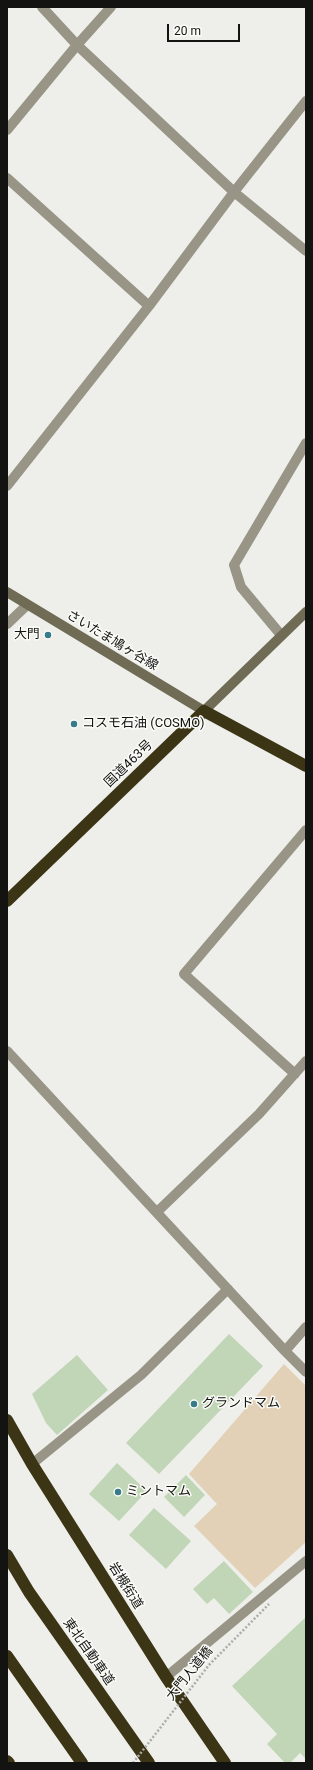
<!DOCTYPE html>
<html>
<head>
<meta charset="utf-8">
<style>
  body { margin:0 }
  #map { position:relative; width:313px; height:1770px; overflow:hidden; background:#eeefea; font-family:Roboto,sans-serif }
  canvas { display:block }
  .frame { position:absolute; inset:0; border:8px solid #131412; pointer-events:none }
  .scale { position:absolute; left:167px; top:24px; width:73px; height:18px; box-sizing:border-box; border:2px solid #131412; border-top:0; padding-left:5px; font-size:12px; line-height:14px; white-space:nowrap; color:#131412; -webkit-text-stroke:3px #fbfcf7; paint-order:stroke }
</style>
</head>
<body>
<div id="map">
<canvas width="313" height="1770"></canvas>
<div class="frame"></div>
<div class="scale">20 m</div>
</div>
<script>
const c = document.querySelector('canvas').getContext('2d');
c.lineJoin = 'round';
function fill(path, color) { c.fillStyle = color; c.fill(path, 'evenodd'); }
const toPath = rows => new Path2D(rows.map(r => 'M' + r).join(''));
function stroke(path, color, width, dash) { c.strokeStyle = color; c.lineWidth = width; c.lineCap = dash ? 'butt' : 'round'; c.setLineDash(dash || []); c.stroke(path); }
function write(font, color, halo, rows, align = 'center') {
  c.font = font + ' Roboto,"Noto Sans JP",sans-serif'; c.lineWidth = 3; c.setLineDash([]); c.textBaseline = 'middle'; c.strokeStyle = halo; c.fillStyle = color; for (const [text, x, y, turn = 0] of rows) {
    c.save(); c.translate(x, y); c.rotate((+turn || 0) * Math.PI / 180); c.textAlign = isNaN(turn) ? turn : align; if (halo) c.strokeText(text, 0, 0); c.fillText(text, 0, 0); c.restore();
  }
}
fill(toPath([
  [284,1364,306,1386,306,1542,255,1588,194,1526,217,1504,189,1474]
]), '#e2d0b7');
fill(toPath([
  [229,1334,263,1366,159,1474,126,1443],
  [77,1355,108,1390,57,1435,46,1423,32,1394],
  [117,1463,147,1491,119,1521,89,1494],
  [186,1475,205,1495,184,1517,164,1497],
  [154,1508,191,1541,166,1569,129,1535],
  [224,1561,253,1592,229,1614,214,1598,207,1604,193,1589],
  [306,1617,306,1759,300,1753,290,1763,285,1763,267,1744,277,1734,232,1686]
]), '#c0d6b7');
stroke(toPath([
  [7,624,27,605]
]), '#989586', 10);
stroke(toPath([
  [42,7,77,45,234,192,306,251],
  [7,130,77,45,111,7],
  [7,178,149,306],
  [7,486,149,306,234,192,306,101],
  [281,635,241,587,234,565,306,443],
  [7,1051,285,1351,306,1327],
  [295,1074,184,974,306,830],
  [157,1212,259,1114,306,1061],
  [285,1351,306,1372],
  [32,1464,141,1375,228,1289],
  [166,1677,306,1561]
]), '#989586', 10);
stroke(toPath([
  [7,592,204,711,306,612]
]), '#6f6b55', 10);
stroke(toPath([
  [7,901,204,711,306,766],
  [7,1420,32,1464,166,1677,225,1763],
  [7,1555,29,1592,149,1763],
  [7,1656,82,1763],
  [7,1761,9,1763]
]), '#3b3415', 12);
stroke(toPath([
  [133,1763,209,1665,269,1604]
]), '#abaca8', 2.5, [2, 2]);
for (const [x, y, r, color] of [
  [48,635,4,"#377b8a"],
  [74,724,4,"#377b8a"],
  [194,1404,4,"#377b8a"],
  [118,1492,4,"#377b8a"]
]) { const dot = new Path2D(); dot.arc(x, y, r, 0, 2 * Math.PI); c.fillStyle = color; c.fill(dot); stroke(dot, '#fbfcf7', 1.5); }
write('13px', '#131412', '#fbfcf7', [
  ["大門",40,635,"right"],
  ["コスモ石油 (COSMO)",82,724],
  ["グランドマム",202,1404],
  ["ミントマム",126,1492]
], 'left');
write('13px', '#131412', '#fbfcf7', [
  ["さいたま鳩ヶ谷線",112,641,31],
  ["国道463号",129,764,-44],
  ["岩槻街道",125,1586,58],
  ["東北自動車道",88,1652,55],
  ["大門人道橋",190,1674,-51]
]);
</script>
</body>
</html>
